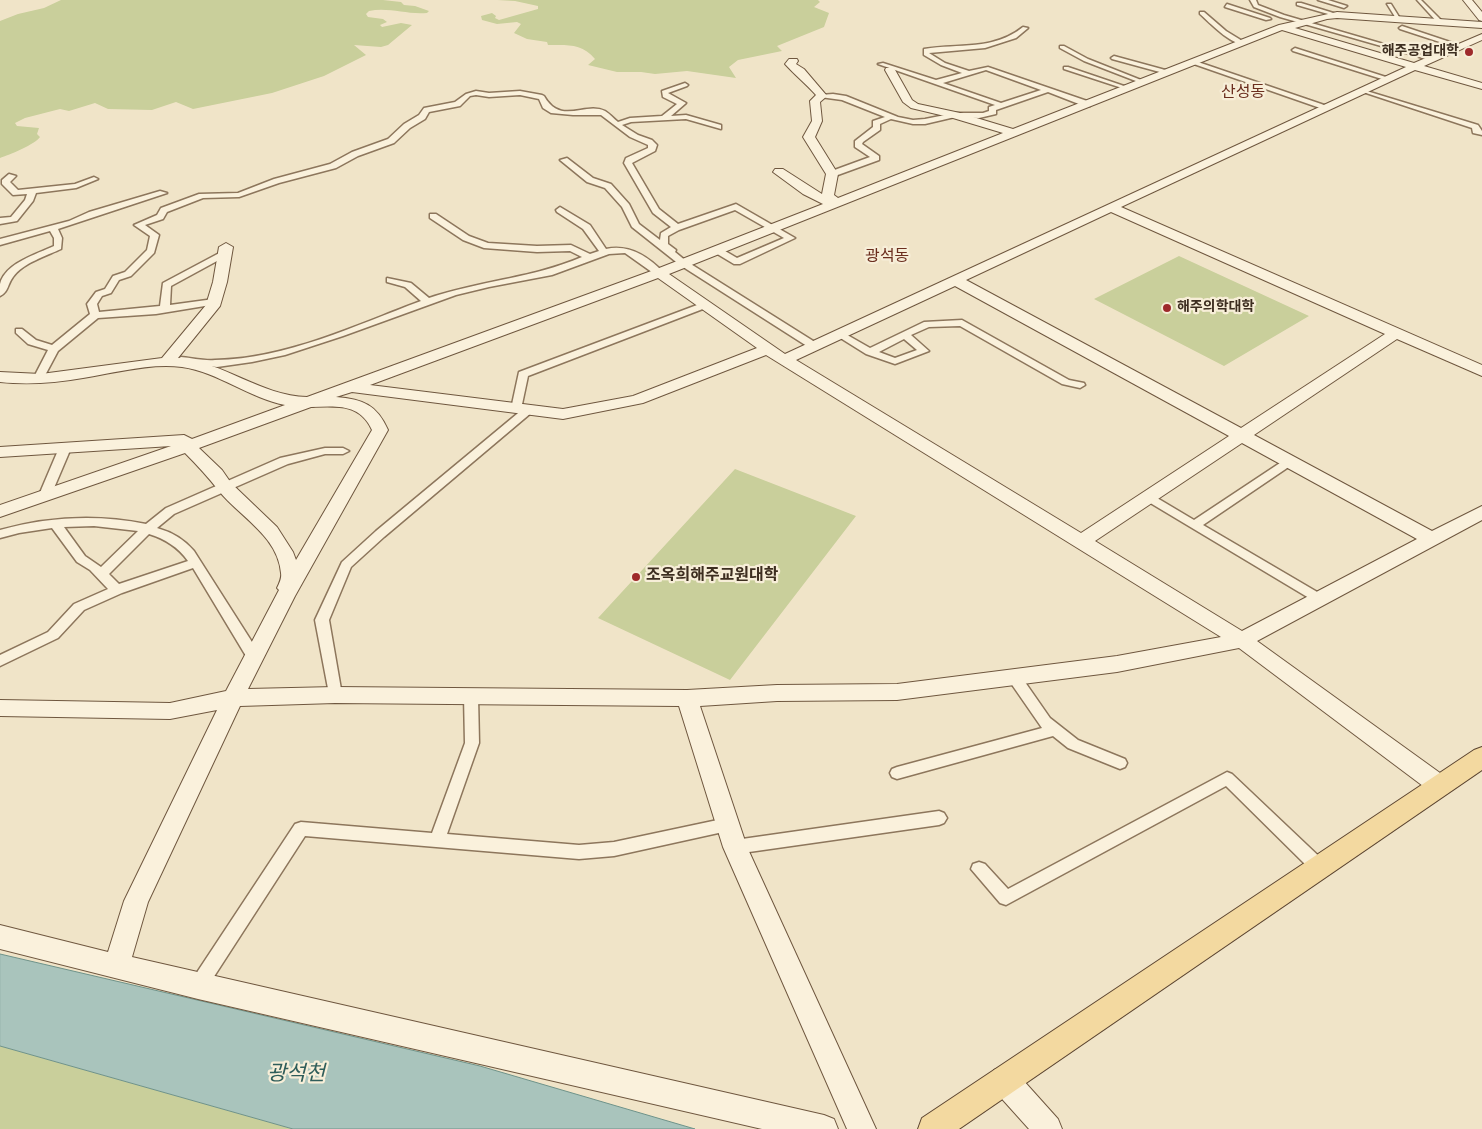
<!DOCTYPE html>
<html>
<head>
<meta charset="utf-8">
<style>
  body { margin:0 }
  canvas { display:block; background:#f0e4c8 }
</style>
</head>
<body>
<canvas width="1482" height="1129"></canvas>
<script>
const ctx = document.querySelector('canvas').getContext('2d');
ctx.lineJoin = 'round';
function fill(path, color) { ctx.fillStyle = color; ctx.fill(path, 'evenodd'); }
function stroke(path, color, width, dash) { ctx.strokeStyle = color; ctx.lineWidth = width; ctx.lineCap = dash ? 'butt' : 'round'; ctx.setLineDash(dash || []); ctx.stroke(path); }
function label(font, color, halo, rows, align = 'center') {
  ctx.font = font + ' Spectral,"Noto Sans KR",serif'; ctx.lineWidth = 4.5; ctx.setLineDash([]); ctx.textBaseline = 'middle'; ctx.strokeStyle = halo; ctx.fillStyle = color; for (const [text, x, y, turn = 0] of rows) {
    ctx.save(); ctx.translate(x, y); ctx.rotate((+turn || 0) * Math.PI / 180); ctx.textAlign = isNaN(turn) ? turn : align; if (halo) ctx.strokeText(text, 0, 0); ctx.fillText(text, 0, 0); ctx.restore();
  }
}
const green = new Path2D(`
  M61 0H383L401 2 404 5 415 6 429 11 427 13C407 15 389 7 369 11L366 14 368 17 383 19 387 22 380 25 382 27 401 23 412 25 388 45 381 47 354 45 366 55 324 76 272 93 193 109 176 102 152 110 108 109 95 103 69 111 60 109 25 118 15 123 17 126 39 128 37 134 40 137C36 144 9 155 0 158V21L18 14 44 8Z
  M497 0H818L820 2 814 7 829 13 824 27 777 46 782 51 738 60 729 67 736 78 687 71 655 74 641 72H617L588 65 595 59C582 43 567 45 548 45L547 42 527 39 514 33 521 24 517 22 497 24 482 20 481 16 492 13 496 16 495 18 499 20 538 9V6L515 1Z
  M1179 256 1309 316 1224 366 1094 299Z
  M735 469 856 516 730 680 598 618Z
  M0 1046 293 1129H0Z`);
const water = new Path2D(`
  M0 954 480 1066 695 1129H293L0 1046Z`);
const street = new Path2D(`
  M1250 0H1256L1258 5 1284 15 1435 59 1430 60 1280 17 1254 7Z
  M1318 0H1328L1347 6 1344 8Z
  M1417 0H1421L1442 21V23H1438Z
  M1297 3H1301L1340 15 1335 16 1297 5Z
  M1227 4 1270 18 1271 19 1266 20 1225 7Z
  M1387 4H1391L1401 20H1397Z
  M1200 12H1204L1226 31 1244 42V44C1231 45 1210 23 1200 14Z
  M1402 26 1462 46 1463 47 1458 48 1400 29 1399 28Z
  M1023 27 1028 28 1016 38 985 48 929 53 945 63 969 71 988 67 1090 102V106H1084L1048 92 996 110V114L979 118 955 117 925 124H913L891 119 880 124V130L863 142 862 144 879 156V160L835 176H829V172L870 157 855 147V141L873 127V121L885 117 842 100 820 97V95L833 94 846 96 898 117 913 120 925 119 955 113H983L989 111V107L995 105 878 64 883 63 936 80 962 73 941 65 924 55V49C959 43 993 51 1023 27ZM986 70 1041 90 1001 103 943 83Z
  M1060 46H1064L1088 59 1146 82 1141 83 1084 61 1060 48Z
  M1295 48 1389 78 1390 79 1385 80 1293 51 1292 50Z
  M1114 56 1169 71 1170 72 1167 74 1112 59 1111 58Z
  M1191 61H1195L1330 107 1323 109 1191 63Z
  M1064 67H1068L1130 88 1125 89 1064 69Z
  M685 83 688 85 687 86 668 93 686 103 671 116 686 115 721 125V129L686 119 631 122 622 125 638 135 652 140 657 145 655 151 632 163 659 209 678 224 736 204 795 238 740 264H734L714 252V248H720L737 258 784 238 735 210 679 230 668 236V244L676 250 675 252 686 261 818 344V348H810L680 265 632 227 622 207 605 188 587 182 560 160 567 158 593 178 611 184 629 204 639 224 660 240 661 233 671 227 653 213 624 163 626 158 648 148V145L630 137 601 115H573L551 113 543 108 539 99 520 95 489 97 476 95 470 96 460 106 429 112 425 119 410 128 394 143 358 156 336 168 279 183 239 197 203 198 167 212 163 219 145 225 159 235 154 253 131 276 119 280 111 293 102 296 97 304 99 312 160 306 163 283 225 250 228 251V255L171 286 170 305 214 299 219 302 217 304 156 314 98 318 58 351 42 381 38 382 33 379 48 350 28 344 16 333V329H22L36 340 52 345 90 314 87 304 96 292 105 289 113 276 125 272 147 250 150 236 134 225 157 215 161 208 199 194 238 193 274 179 330 164 352 152 388 139 404 124 419 115 424 108 455 102 466 94 476 91 489 93 520 91 542 95 544 96C561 126 585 101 605 111 610 114 614 119 618 122L630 118 662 116 677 104 663 97 662 91Z
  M1360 89 1478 125 1482 131V135L1473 133 1472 128 1360 91Z
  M9 174 16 176 10 182 18 190 75 184 94 177 98 179 76 188 36 193 33 201 17 221 0 224V218L11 217 25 200 27 194 13 195 2 184V180Z
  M160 191 167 193 58 229 62 238 61 249C46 256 23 263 13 277 8 283 8 293 0 296 0 292 0 287 0 284 5 263 37 254 54 246V238L50 231 0 245V239L69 221 89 212Z
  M560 207 590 225 606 249C629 244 648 256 664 273L659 276 656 275 625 253 609 254 552 275 489 287 456 295 343 336 285 355 252 362 217 367 181 363 176 360 181 357C192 358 204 361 215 360 286 359 356 325 421 301L405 287 387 282V278L411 283 429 298C479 281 533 278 582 257L570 251 537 252 484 248 463 240 430 218V214H436L469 236 488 243 537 246 571 245 590 254 599 251 583 229 557 212 556 210Z
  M705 302 710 305 708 307 528 376 521 409 516 412 511 409 519 372Z
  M962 320 1069 380 1084 383 1085 385 1080 388 1062 384 960 326 929 327 911 335 929 351 895 364 866 354 834 334 839 331 842 332 870 348 924 322ZM904 339 917 350 895 358 879 352Z
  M527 408 532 411 531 413 384 537 351 567 329 620 342 695 340 699 335 700 330 699 315 620 342 562 376 531 523 409Z
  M65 445 71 448 51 495 45 499 41 498 39 495 59 448Z
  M325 448H343L349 451 343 454H325L288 464 174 514 157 528C171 532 184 539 194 551L259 653 261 657 259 661 254 662 249 661 193 568 122 593 84 610 58 638 0 666V655L48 632 74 604 108 589 90 570 77 562 52 528 19 533 0 538V530C47 517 97 514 146 524L166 508 280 458ZM94 526 138 531 101 567 85 556 64 527ZM149 534C165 539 178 547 188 561L119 584 109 574Z
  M1289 457 1295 461 1293 464 1203 525 1324 596 1325 599 1324 602 1319 604 1142 498 1144 495H1152L1194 520Z
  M1013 671 1018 672 1050 718 1078 740 1125 759 1127 763 1125 767 1120 769 1068 748 1053 736 897 779 892 777 890 773 892 769 897 767 1042 728 1006 676 1008 672Z
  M471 691 476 692 478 696 479 743 447 834 579 845 614 842 727 818 732 820 735 825 732 830 614 856 579 859 305 836 204 992 198 994 192 992 189 986 192 980 295 824 301 822 432 833 465 743 464 696 466 692Z
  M1227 772 1232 774 1326 863 1328 868 1326 873 1320 875 1314 873 1226 786 1006 905 1000 903 971 869 973 864 979 862 985 864 1008 889Z
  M939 811 944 813 947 818 944 823 939 825 735 854 729 852 727 847 729 842 735 840Z`);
const secondary = new Path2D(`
  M1463 0H1472L1482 12V21L1479 20Z
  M1337 12 1482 22V28L1337 18 1327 19 1295 28 1414 63 1482 34V40L1424 66 1482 83V89L1415 70 1121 207 1482 365V376L1397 339 1254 435 1432 531 1482 506V520L1257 641 1447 778 1450 785 1447 792 1439 794 1431 792 1239 648 1117 672 897 700 777 701 700 706 747 847 876 1129H847L723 847 679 706 335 703 240 706 148 902 132 957 824 1115 834 1119 838 1129H762L198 999 0 949V925L108 952 124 901 217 710 170 719 0 716V700L170 703 226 691 279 590 277 588C279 584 282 578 281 573 278 536 240 517 219 491 208 477 197 465 185 453L0 517V505L171 446 0 457V447L184 435 192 439 285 405C249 398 218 372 182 367 149 363 115 373 83 378 55 383 28 385 0 382V372L41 374 162 358 206 305 213 282 219 247 226 243 233 247 227 282 220 306 178 358C224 362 261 396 307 397L654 270 823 204 803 194 773 172 775 169H783L822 194 826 174 803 137 812 121 810 101 816 95C806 84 795 75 785 64L789 59H797L798 61 796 64 804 69 827 96 820 102 822 121 815 137 838 174 834 195 838 198 1003 133 953 118 911 108 903 102 885 70 886 68H894L912 100 918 104 960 113 1013 129 1279 25ZM1282 30 1406 67 785 354 669 274ZM1111 212 1385 334 1241 428 966 280ZM658 278 757 348 633 396 563 409 370 385ZM955 286 1229 436 1081 533 796 360ZM766 355 1221 637 1117 656 897 684 777 685 687 690 335 687 248 689 295 596 388 430C377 405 363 399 336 397L352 392 563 419 643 403ZM311 407C336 406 360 403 372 430L296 560 293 552 277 527 231 483 222 470 199 448ZM1242 443 1417 539 1242 631 1095 541Z
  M1004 1066 1014 1070 1058 1119 1062 1129H1029L994 1090 990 1080 994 1070Z`);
const primary = new Path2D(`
  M1482 747V770L959 1129H918L922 1118 1474 750Z`);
const markers = [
  [1469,52,5,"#9e2a2b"],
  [1167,308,5,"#9e2a2b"],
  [636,577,5,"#9e2a2b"]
];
const farPoinames = [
  ["해주공업대학",1459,52],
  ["해주의학대학",1177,308,"left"]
];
const farQuarternames = [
  ["산성동",1243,94],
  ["광석동",887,258]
];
const poiNames = [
  ["조옥희해주교원대학",646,577]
];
const nearWaternames = [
  ["광석천",296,1076]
];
fill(green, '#c9cf9b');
fill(water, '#a9c4bc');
stroke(water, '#6f938a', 1);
stroke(street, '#8d765c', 3);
stroke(secondary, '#6f573f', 2);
stroke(primary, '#5b4430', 2);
fill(street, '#faf1dc');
fill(secondary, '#faf1dc');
fill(primary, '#f3d9a0');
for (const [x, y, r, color] of markers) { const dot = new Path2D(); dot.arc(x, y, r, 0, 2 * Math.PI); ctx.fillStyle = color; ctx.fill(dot); stroke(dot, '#f7eed8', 2); }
label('bold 14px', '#3d2e20', '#f7eed8', farPoinames, 'right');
label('16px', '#6b2e1e', '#f7eed8', farQuarternames);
label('bold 16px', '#3d2e20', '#f7eed8', poiNames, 'left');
label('italic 21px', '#2f5d5a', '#f7eed8', nearWaternames);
</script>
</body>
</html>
